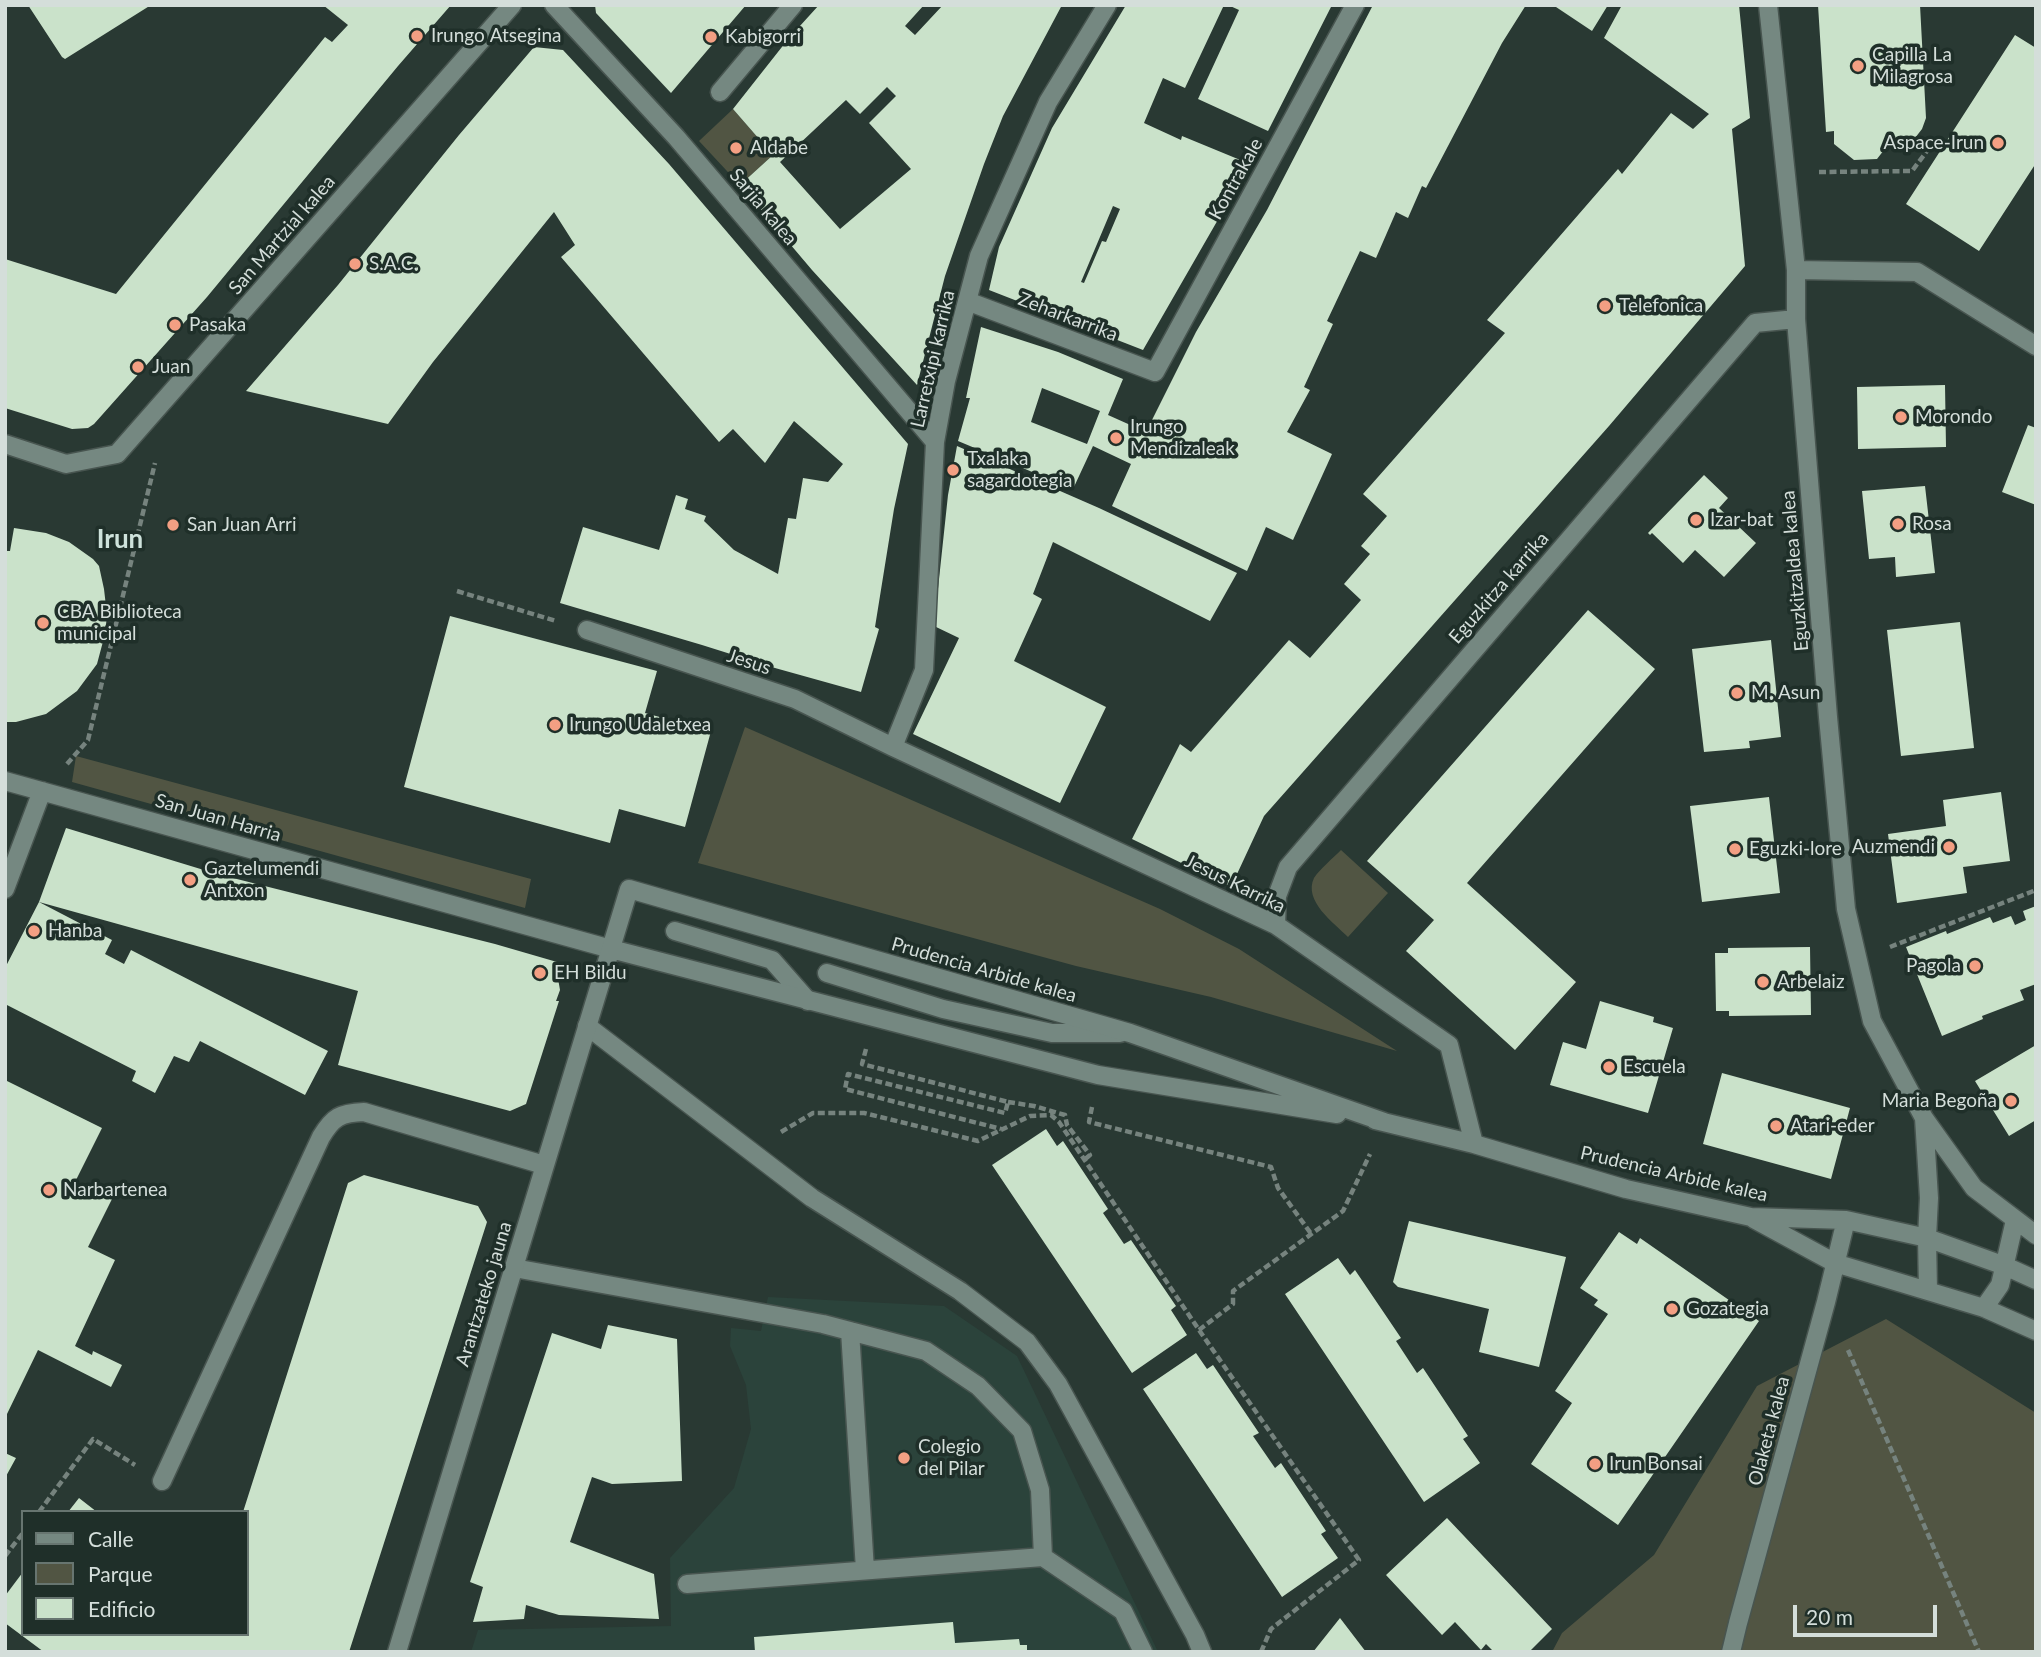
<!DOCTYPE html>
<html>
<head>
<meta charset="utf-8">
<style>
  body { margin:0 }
  #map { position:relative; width:2041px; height:1657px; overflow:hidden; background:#293933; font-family:Lato,sans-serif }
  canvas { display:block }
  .frame { position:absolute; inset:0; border:7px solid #d4deda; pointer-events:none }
  .legend { position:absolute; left:21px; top:1510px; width:228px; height:126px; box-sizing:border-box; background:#1f2f29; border:2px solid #677570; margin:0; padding:9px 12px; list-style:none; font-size:21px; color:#d4deda }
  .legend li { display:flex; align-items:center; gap:14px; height:35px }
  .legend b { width:35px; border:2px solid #677570 }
  .scale { position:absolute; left:1793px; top:1605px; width:144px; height:32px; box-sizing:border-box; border:4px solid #d4deda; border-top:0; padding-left:9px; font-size:21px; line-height:24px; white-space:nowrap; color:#d4deda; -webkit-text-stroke:5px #1f2f29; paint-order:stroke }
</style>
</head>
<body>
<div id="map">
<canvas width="2041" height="1657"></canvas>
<div class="frame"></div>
<ul class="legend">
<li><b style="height:9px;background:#758881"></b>Calle</li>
<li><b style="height:19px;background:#515543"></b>Parque</li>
<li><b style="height:19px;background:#cae2ca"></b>Edificio</li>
</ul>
<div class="scale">20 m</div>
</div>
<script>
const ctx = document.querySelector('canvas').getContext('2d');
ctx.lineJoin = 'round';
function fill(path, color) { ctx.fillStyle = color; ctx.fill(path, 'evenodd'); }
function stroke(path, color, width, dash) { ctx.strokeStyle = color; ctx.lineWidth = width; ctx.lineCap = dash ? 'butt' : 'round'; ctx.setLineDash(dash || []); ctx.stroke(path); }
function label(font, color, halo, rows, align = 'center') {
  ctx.font = font + ' Lato,sans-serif'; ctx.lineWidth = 7; ctx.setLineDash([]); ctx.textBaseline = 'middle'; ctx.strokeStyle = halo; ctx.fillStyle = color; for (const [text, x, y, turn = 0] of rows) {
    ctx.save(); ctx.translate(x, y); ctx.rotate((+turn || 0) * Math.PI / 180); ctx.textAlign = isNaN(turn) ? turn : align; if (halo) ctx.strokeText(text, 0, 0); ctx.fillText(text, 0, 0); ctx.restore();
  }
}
const built = new Path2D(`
  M768 1297 944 1306 1017 1356 1158 1652H471L478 1630 671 1626 670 1558 734 1488 751 1429 746 1385 730 1346 731 1328 761 1331Z`);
const green = new Path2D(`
  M733 109 773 155 740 185 699 141Z
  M745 727 1160 909 1239 949 1397 1051 1211 997 1076 966 698 863Z
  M76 756 531 879 525 908 72 782Z
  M1341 850 1388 893 1348 937C1334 923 1303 901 1314 878 1319 870 1334 857 1341 850Z
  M1886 1319 2036 1413V1652H1552L1562 1633 1654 1555 1757 1386Z`);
const building = new Path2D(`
  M28 5H151L65 59 62 57Z
  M323 5H451L398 66 207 297 94 424 88 428 72 429 5 408V259L116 294 325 37 332 42 348 25Z
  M595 5H746L671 93 596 13Z
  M819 5H924L905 26 915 35 943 5H1062L1003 116 984 164 945 276 917 385 812 270 740 185 773 155 733 109 789 38ZM887 87 896 96 869 123 911 169 840 229 780 162 846 100 860 114Z
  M1126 5H1224L1185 88 1163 78 1144 123 1181 140 1182 136 1250 164 1143 350 989 290 999 247 1052 128ZM1113 206 1120 209 1106 242 1102 241 1084 283 1081 282Z
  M1228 5H1332L1268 131 1198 99 1239 10Z
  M1373 5H1526L1502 43 1426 188 1422 186 1408 218 1396 212 1376 258 1360 251 1327 321 1333 324 1304 387 1310 390 1287 432 1332 454 1293 540 1266 527 1247 571 1112 506 1131 464 1093 446 1073 489 958 441 970 398H966L981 327 1058 352 1123 379 1108 415 1146 432 1196 332 1267 210ZM1042 388 1100 411 1087 444 1031 422Z
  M1553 5H1608L1592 31Z
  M1622 5H1739L1750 118 1732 129 1745 266 1609 426 1264 816 1231 887 1132 839 1180 744 1191 752 1289 640 1310 658 1361 600 1344 584 1370 554 1361 546 1387 516 1363 494 1505 333 1487 320 1618 169 1622 174 1671 113 1693 129 1709 114 1604 38Z
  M1818 5H1920L1926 118 1922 129 1915 138 1891 141 1877 159 1854 160 1834 144V131L1826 132Z
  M2015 35 2036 48V163L1979 251 1906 204Z
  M534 47 563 50 669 164 908 444 894 509 875 627 879 629 861 692 775 668 702 645 560 603 583 527 659 550 676 495 688 499 685 509 706 516 704 521 734 550 778 574 788 518 796 519 803 478 828 482 843 464 794 421 765 463 733 429 719 442 561 257 575 245 554 212 433 362 388 424 246 391 338 285 459 135Z
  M1945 385 1946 447 1858 449 1857 387Z
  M2028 425 2036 428V505L2002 492Z
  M957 446 1099 508 1237 573 1210 621 1053 542 1033 594 1042 599 1014 661 1106 707 1060 803 913 734 959 638 934 626 948 495Z
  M1704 475 1728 498 1719 508 1756 543 1724 577 1695 550 1683 563 1652 533 1650 535 1648 533Z
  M1925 486 1935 573 1896 577 1895 557 1869 559 1862 491Z
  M14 528 46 533 69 542 93 559 99 566 104 589 107 615 105 634 97 664 77 691 46 714 16 722H5V551H10Z
  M1588 610 1655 669 1467 883 1576 982 1515 1050 1406 951 1434 920 1367 861Z
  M450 616 657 671 645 713 711 731 685 827 619 809 610 843 404 787Z
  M1960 622 1974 748 1901 756 1887 630Z
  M1771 640 1781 737 1749 741 1750 748 1704 752 1692 649Z
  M2001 792 2010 861 1963 867 1967 893 1897 903 1888 834 1946 826 1943 800Z
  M1769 797 1780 893 1702 902 1690 806Z
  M66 828 217 874 495 944 557 962 556 967 560 990 556 1001H559L526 1104 510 1111 338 1065 358 991 39 902Z
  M39 902 112 940 105 954 124 964 131 950 328 1051 305 1095 200 1041 189 1062 174 1056 155 1093 132 1081 136 1071 5 1004V968Z
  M2036 906V984L2020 990 2024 1000 1982 1016 1983 1019 1942 1036 1906 947 1946 931 1947 934 1990 917 1993 923 2011 916 2015 925 2026 920 2023 911Z
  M1810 947 1811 1015 1729 1016V1011H1716L1715 953H1728V948Z
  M1600 1001 1654 1017 1653 1022 1673 1028 1648 1113 1550 1085 1563 1042 1586 1049Z
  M2036 1045V1120L2009 1136 1975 1081Z
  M1722 1073 1850 1108 1831 1179 1703 1144Z
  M5 1080 102 1128 75 1182 112 1199 88 1247 115 1260 75 1346 92 1355 93 1351 122 1365 111 1387 38 1350 7 1414 5 1413Z
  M1046 1129 1057 1146 1063 1141 1108 1209 1103 1213 1124 1244 1131 1240 1176 1306 1171 1310 1187 1335 1132 1373 992 1165Z
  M364 1175 478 1206 487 1222 349 1652H44L5 1623V1596L23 1572V1634H247V1512H243L348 1183Z
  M1409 1221 1566 1257 1539 1367 1479 1352 1489 1309 1398 1287 1393 1282Z
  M1619 1232 1637 1244 1640 1238 1759 1321 1618 1525 1531 1464 1572 1403 1555 1391 1608 1314 1594 1305 1598 1300 1580 1288Z
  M1338 1258 1350 1275 1355 1270 1401 1338 1396 1341 1417 1373 1423 1368 1468 1436 1463 1439 1480 1463 1424 1502 1285 1294Z
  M608 1325 677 1339 682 1481 612 1484 592 1477 570 1542 654 1574 659 1619 559 1615 526 1605 524 1619 473 1622 483 1587 470 1582 552 1333 601 1349Z
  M1196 1353 1207 1369 1213 1365 1259 1433 1253 1436 1275 1468 1281 1463 1326 1531 1321 1534 1338 1558 1282 1597 1143 1389Z
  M5 1453 16 1458 5 1478Z
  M79 1498 97 1512H68Z
  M1447 1518 1552 1629 1529 1652H1494L1486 1644 1481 1650 1455 1622 1442 1635 1386 1575Z
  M1340 1618 1366 1652H1313Z
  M953 1622 955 1643 1019 1639 1020 1645H1027V1652H755L754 1637Z`);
const path = new Path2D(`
  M1819 172 1912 171 1936 139
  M457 591 556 621
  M67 764 88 740 155 463
  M1890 947 2036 890
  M866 1049 862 1064 1008 1102 1005 1113 848 1074 845 1089 1001 1129
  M1008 1102 1034 1106 1065 1115 1067 1125 1090 1155 1084 1160
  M1092 1107 1089 1122 1271 1167 1278 1188 1312 1235
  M781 1132 813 1113H864L978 1141 1030 1116 1051 1115 1059 1122 1199 1330 1359 1560 1271 1629 1261 1652
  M1199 1330 1233 1304V1291L1343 1211 1370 1154
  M1848 1350 1979 1652
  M39 1512 93 1439 135 1465
  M5 1556 23 1533`);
const service = new Path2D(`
  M675 931 772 960 808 1001
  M827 973 943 1009 1052 1033H1120
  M514 1268 823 1324 926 1351 978 1386 1022 1431 1040 1490 1043 1557
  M850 1331 865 1570
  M687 1584 1043 1557 1123 1611 1143 1652`);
const pedestrian = new Path2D(`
  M5 781 611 949
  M5 889 42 791
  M587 1026 812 1198 960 1291 1027 1342 1058 1384 1195 1635 1202 1652`);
const minor = new Path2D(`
  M554 5 676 137 935 442
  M1768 5 1796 270V319L1828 717 1846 909 1872 1021 1924 1118 1974 1188 2036 1235
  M720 92 793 5
  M1796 270 1917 272 2036 346
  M967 301 1155 372 1355 5
  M5 444 66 464 117 454 512 5
  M587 630 795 699 893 747 1276 925 1449 1045 1474 1144
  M893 747 924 670 935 442 946 381 979 256 1048 102 1107 5
  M1276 925 1277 896 1288 867 1755 323 1796 319
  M611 949 1098 1075 1337 1114
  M1924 1118 1929 1198 1927 1238 1928 1290
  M1375 1120 1474 1144 1626 1189 1751 1217 1846 1220 1927 1238 2005 1266 2036 1280
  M1754 1219 1835 1263 1984 1308 2036 1331
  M1984 1308 2000 1285 2015 1220
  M162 1481 321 1137C333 1117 340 1113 364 1112L544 1165
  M397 1652 629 889 1130 1033 1384 1122
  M1731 1652 1738 1623 1826 1302 1846 1220`);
const markers = [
  [417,36,7,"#f39f83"],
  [711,37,7,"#f39f83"],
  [1858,66,7,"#f39f83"],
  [1998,143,7,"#f39f83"],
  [736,148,7,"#f39f83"],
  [355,264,7,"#f39f83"],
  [1605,306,7,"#f39f83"],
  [175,325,7,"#f39f83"],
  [138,367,7,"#f39f83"],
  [1901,417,7,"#f39f83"],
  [1116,438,7,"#f39f83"],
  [953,470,7,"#f39f83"],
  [1696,520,7,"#f39f83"],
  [1898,524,7,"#f39f83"],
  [173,525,7,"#f39f83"],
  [43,623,7,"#f39f83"],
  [1737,693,7,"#f39f83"],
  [555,725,7,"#f39f83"],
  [1949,847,7,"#f39f83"],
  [1735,849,7,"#f39f83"],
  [190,880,7,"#f39f83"],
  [34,931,7,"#f39f83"],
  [1975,966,7,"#f39f83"],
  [540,973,7,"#f39f83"],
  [1763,982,7,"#f39f83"],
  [1609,1067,7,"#f39f83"],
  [2011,1101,7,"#f39f83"],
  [1776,1126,7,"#f39f83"],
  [49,1190,7,"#f39f83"],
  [1672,1309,7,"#f39f83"],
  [904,1458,7,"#f39f83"],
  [1595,1464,7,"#f39f83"]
];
const poiNames = [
  ["Irungo Atsegina",431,36],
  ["Kabigorri",725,37],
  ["Capilla La",1872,55],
  ["Milagrosa",1872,77],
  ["Aspace-Irun",1984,143,"right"],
  ["Aldabe",750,148],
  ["S.A.C.",369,264],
  ["Telefonica",1619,306],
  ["Pasaka",189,325],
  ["Juan",152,367],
  ["Morondo",1915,417],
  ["Irungo",1130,427],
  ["Mendizaleak",1130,449],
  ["Txalaka",967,459],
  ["sagardotegia",967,481],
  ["Izar-bat",1710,520],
  ["Rosa",1912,524],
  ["San Juan Arri",187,525],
  ["CBA Biblioteca",57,612],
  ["municipal",57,634],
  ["M. Asun",1751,693],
  ["Irungo Udaletxea",569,725],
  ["Auzmendi",1935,847,"right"],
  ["Eguzki-lore",1749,849],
  ["Gaztelumendi",204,869],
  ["Antxon",204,891],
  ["Hanba",48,931],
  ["Pagola",1961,966,"right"],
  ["EH Bildu",554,973],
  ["Arbelaiz",1777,982],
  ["Escuela",1623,1067],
  ["Maria Begoña",1997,1101,"right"],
  ["Atari-eder",1790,1126],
  ["Narbartenea",63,1190],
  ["Gozategia",1686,1309],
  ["Colegio",918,1447],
  ["del Pilar",918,1469],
  ["Irun Bonsai",1609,1464]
];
const streetNames = [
  ["Kontrakale",1236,179,-61],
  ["Sarjia kalea",763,207,50],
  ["San Martzial kalea",282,235,-49],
  ["Zeharkarrika",1068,317,21],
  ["Larretxipi karrika",933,359,-77],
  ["Eguzkitzaldea kalea",1795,571,-95],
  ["Eguzkitza karrika",1499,588,-49],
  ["Jesus",749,662,18],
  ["San Juan Harria",218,818,16],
  ["Jesus Karrika",1235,884,26],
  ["Prudencia Arbide kalea",984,970,16],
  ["Prudencia Arbide kalea",1674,1174,13],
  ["Arantzateko jauna",484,1294,-73],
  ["Olaketa kalea",1769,1431,-75]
];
const districtNames = [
  ["Irun",120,540]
];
fill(built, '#2b433b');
fill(green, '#515543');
fill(building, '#cae2ca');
stroke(service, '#485550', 21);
stroke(pedestrian, '#485550', 21);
stroke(minor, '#485550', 21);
stroke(path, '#76837e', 4.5, [7, 3.5]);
stroke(service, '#758881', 18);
stroke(pedestrian, '#758881', 18);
stroke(minor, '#758881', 18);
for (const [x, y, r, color] of markers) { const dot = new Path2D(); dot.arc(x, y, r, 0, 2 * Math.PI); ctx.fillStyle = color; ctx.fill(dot); stroke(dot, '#1f2f29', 2.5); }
label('19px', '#d4deda', '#1f2f29', poiNames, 'left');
label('19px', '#d4deda', '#1f2f29', streetNames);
label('bold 26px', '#cee2db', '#1f2f29', districtNames);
</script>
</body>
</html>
